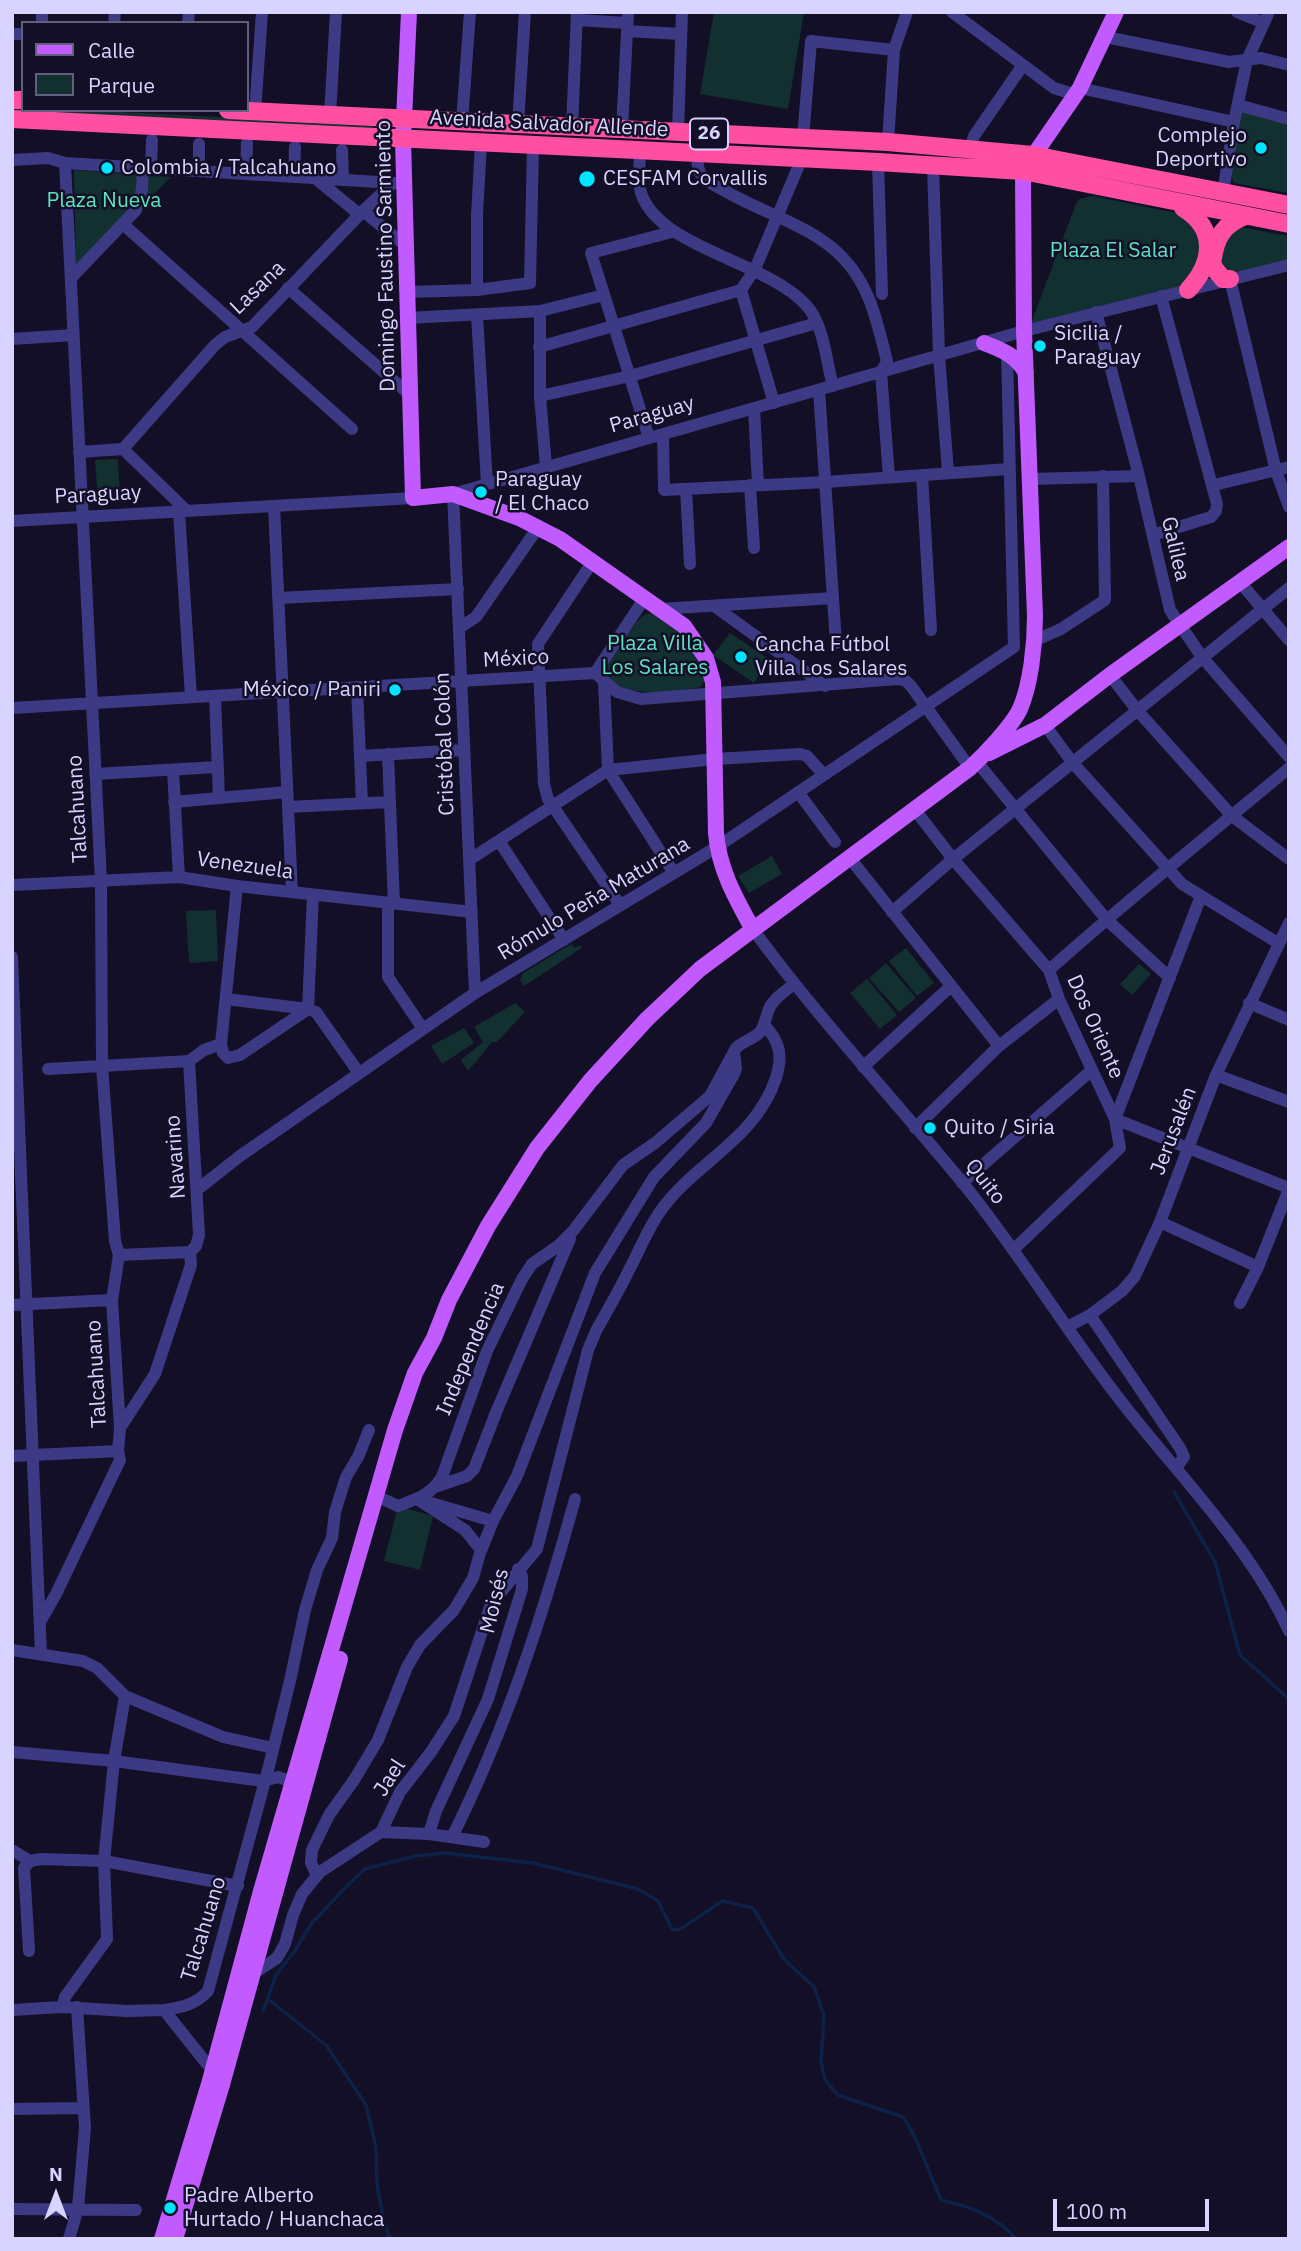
<!DOCTYPE html>
<html>
<head>
<meta charset="utf-8">
<style>
  body { margin:0 }
  #map { position:relative; width:1301px; height:2251px; overflow:hidden; background:#130f26; font-family:"IBM Plex Sans",sans-serif }
  canvas { display:block }
  .frame { position:absolute; inset:0; border:14px solid #d9d4ff; pointer-events:none }
  .legend { position:absolute; left:21px; top:21px; width:228px; height:91px; box-sizing:border-box; background:#130f26; border:2px solid #625e7d; margin:0; padding:9px 12px; list-style:none; font-size:21px; color:#d9d4ff }
  .legend li { display:flex; align-items:center; gap:14px; height:35px }
  .legend b { width:35px; border:2px solid #625e7d }
  .north { position:absolute; left:21px; top:2160px; width:70px; height:70px; -webkit-text-stroke:5px #130f26; paint-order:stroke; rotate:0deg; font-size:19px; font-weight:700; line-height:28px; text-align:center; color:#d9d4ff }
  .north::after { content:''; display:block; margin:auto; width:24px; height:32px; background:#d9d4ff; clip-path:polygon(50% 0,100% 100%,50% 72%,0 100%) }
  .scale { position:absolute; left:1053px; top:2199px; width:156px; height:32px; box-sizing:border-box; border:4px solid #d9d4ff; border-top:0; padding-left:9px; font-size:21px; line-height:24px; white-space:nowrap; color:#d9d4ff; -webkit-text-stroke:5px #130f26; paint-order:stroke }
</style>
</head>
<body>
<div id="map">
<canvas width="1301" height="2251"></canvas>
<div class="frame"></div>
<ul class="legend">
<li><b style="height:9px;background:#c25bff"></b>Calle</li>
<li><b style="height:19px;background:#12302f"></b>Parque</li>
</ul>
<div class="north">N</div>
<div class="scale">100 m</div>
</div>
<script>
const ctx = document.querySelector('canvas').getContext('2d');
ctx.lineJoin = 'round';
function fill(path, color) { ctx.fillStyle = color; ctx.fill(path, 'evenodd'); }
function stroke(path, color, width, dash) { ctx.strokeStyle = color; ctx.lineWidth = width; ctx.lineCap = dash ? 'butt' : 'round'; ctx.setLineDash(dash || []); ctx.stroke(path); }
function label(font, color, halo, rows, align = 'center') {
  ctx.font = font + ' "IBM Plex Sans",sans-serif'; ctx.lineWidth = 5; ctx.setLineDash([]); ctx.textBaseline = 'middle'; ctx.strokeStyle = halo; ctx.fillStyle = color; for (const [text, x, y, turn = 0] of rows) {
    ctx.save(); ctx.translate(x, y); ctx.rotate((+turn || 0) * Math.PI / 180); ctx.textAlign = isNaN(turn) ? turn : align; if (halo) ctx.strokeText(text, 0, 0); ctx.fillText(text, 0, 0); ctx.restore();
  }
}
const green = new Path2D(`
  M714 12H804L788 109 700 94Z
  M12 107H23V110H83L373 125V131L12 112Z
  M1240 110 1289 123V193L1234 183 1230 172Z
  M74 170 171 177 76 269Z
  M1093 196 1176 213C1208 227 1207 269 1179 287L1031 323 1076 204 1079 199Z
  M1240 227 1289 236V261L1233 275 1222 271 1218 255 1222 239Z
  M118 459 120 499H98L95 460Z
  M651 613C679 622 697 654 705 680L700 687C682 692 609 700 607 671 606 659 622 644 628 634 635 625 639 615 651 613Z
  M730 633 769 659 754 683 713 655Z
  M772 856 782 874 749 893 738 876Z
  M216 910 218 961 189 963 186 911Z
  M571 944 575 948 580 945 582 948 524 986 520 980 523 973Z
  M906 948 934 983 917 996 889 961Z
  M886 963 916 998 899 1012 869 978Z
  M1139 964 1151 974 1132 995 1120 984Z
  M867 979 897 1015 880 1029 850 993Z
  M515 1003 525 1012 497 1042H492L468 1071 461 1060 483 1042 474 1027Z
  M464 1028 474 1043 442 1064 431 1046Z
  M398 1506 433 1516 420 1570 384 1561Z`);
const stream = new Path2D(`
  M1174 1492 1215 1562 1240 1655 1289 1699
  M268 1999 326 2045 366 2105 376 2147 377 2184 384 2222 390 2239
  M263 2011 276 1975 294 1952 312 1923 344 1889 365 1869 415 1856 445 1853 533 1863 638 1889 658 1901 672 1929 679 1930 722 1901 753 1908 784 1959 814 1987 824 2015 821 2062 825 2080 838 2095 903 2117 915 2137 941 2200C969 2206 997 2216 1016 2239`);
const minor = new Path2D(`
  M952 12 1054 88 1076 95
  M1237 12 1264 23
  M577 20 627 23
  M42 23V12
  M114 23 115 12
  M188 23 189 12
  M627 31 681 34
  M12 34H23
  M1106 37 1229 62 1261 58 1289 65
  M1080 88 1234 122
  M1238 105 1289 119
  M255 112 262 12
  M330 115 336 12
  M462 122 470 12
  M518 124 525 12
  M572 127 577 12
  M622 129 628 12
  M678 132 682 12
  M803 138 811 41 894 50
  M888 142 894 50 907 12
  M970 149 974 136 1023 65
  M342 150 343 180
  M640 151C640 164 637 181 641 193 660 249 765 260 806 305 824 324 826 361 833 386
  M698 154C697 162 697 172 704 178 710 184 720 188 727 192 765 214 813 226 843 258 871 287 877 323 887 361L881 372 889 477
  M12 160 48 158 65 163 395 183
  M878 162 882 294
  M933 165 939 355 948 472
  M151 168 152 140
  M199 171V144
  M246 174 247 143
  M294 177 295 147
  M315 178 359 214
  M1223 193 1234 122 1247 60 1269 12
  M363 211 406 246
  M124 225 352 429
  M71 278 136 210 142 190 143 168
  M1230 279 1276 471 1289 507
  M288 288 410 395
  M477 290V215L481 143
  M407 292 477 290 530 283 533 146
  M540 311V396L546 467
  M1096 312 1139 476 1170 610 1202 657 1289 757
  M477 315 487 484
  M408 318 540 311 604 295
  M12 339 73 335
  M539 347 741 290
  M819 390 836 643
  M540 396 630 376 817 323
  M774 403 741 290 755 269 802 158
  M754 408 758 485
  M663 434 664 490 826 482 1009 469
  M649 438 591 253 672 232
  M123 449 187 511
  M79 452 123 449 215 345 225 337 252 327 363 211 393 183
  M922 475 931 630
  M1030 479 1139 476
  M750 485 754 548
  M1214 485 1289 467
  M686 489 690 564
  M274 506 292 892
  M179 512 191 697
  M12 521 413 498
  M1153 535 1211 517 1216 511 1217 504 1161 296
  M593 561 538 644 544 784 548 799 620 905
  M1239 581 1289 640
  M279 598 458 589
  M714 606 825 686
  M660 609 833 598
  M459 628 476 617 539 526
  M1034 641 1061 629 1105 600 1103 476
  M595 673 644 599
  M1110 675 1137 710 1232 816 1289 859
  M604 682 608 770 674 873
  M357 687 362 803
  M215 696 219 798
  M12 708 595 673 617 692 641 699 898 679 906 681 911 686 970 768
  M1045 725 1072 762 1182 884 1278 943
  M388 754 394 903
  M360 756 464 750
  M977 762 1106 919 1170 978
  M173 770 179 877
  M95 774 217 767
  M798 792 835 842
  M174 802 287 792
  M288 807 390 802
  M915 810 953 859 1049 970 1059 999 1115 1119 1289 1188
  M499 841 564 940
  M849 857 999 1046
  M469 860 608 770 715 759 800 754 807 756 824 775
  M12 885 179 877 237 886 472 912
  M237 886 221 1044 223 1053 228 1058 240 1055 308 1009
  M313 895 308 1009 316 1012 359 1073
  M388 903V977L423 1029
  M892 912 953 859 1289 588
  M752 928C817 1017 892 1097 962 1182 1020 1253 1067 1333 1124 1405 1181 1478 1250 1546 1289 1631
  M12 957 41 1654
  M1049 970C1127 900 1209 835 1289 768
  M475 993 453 494 1024 331 1289 265
  M226 999 308 1009
  M1249 1003 1289 1020
  M189 1061 204 1050 221 1044
  M863 1067 951 986
  M48 1069 189 1061
  M1216 1075 1289 1102
  M915 1128 999 1046 1059 999
  M962 1183 1092 1070
  M198 1189 240 1156 475 993 717 847 1014 647 1007 352
  M1160 1222 1258 1267
  M1013 1250 1120 1148 1115 1119 1201 896
  M119 1255 190 1252
  M1240 1303 1258 1267 1289 1189
  M12 1305 112 1300
  M1090 1315 1180 1448 1184 1457 1176 1468
  M1067 1327 1090 1315 1122 1291 1135 1276 1160 1222 1216 1075 1289 923
  M120 1428 155 1374 191 1265 190 1252 196 1246 199 1235 189 1061
  M12 1456 118 1451
  M435 1487 467 1476 474 1469 497 1410 570 1239
  M417 1499 465 1530 481 1550 480 1553
  M385 1500 398 1506C417 1499 431 1495 442 1477L487 1351 522 1279 532 1264 558 1246 573 1231 623 1165 655 1143 710 1096 736 1048C743 1041 754 1039 760 1032 766 1024 766 1013 771 1005 777 996 785 991 793 985
  M431 1503 493 1521
  M40 1622 56 1594 120 1460 118 1451 120 1428 112 1300 119 1255 115 1241 102 1066 101 882 65 163
  M12 1650 83 1661 97 1668 125 1696 223 1737 273 1748
  M12 1752 114 1761 263 1781 278 1777 299 1784
  M381 1832 429 1834 484 1842
  M429 1834 436 1811 488 1699 522 1589V1576L518 1569
  M452 1837C506 1729 543 1615 575 1499
  M12 1850 30 1861
  M317 1875 311 1863 312 1850 329 1815 354 1780 378 1740 407 1667 420 1645 454 1610 473 1578 480 1553 493 1521 517 1476 595 1273 654 1177 706 1123 734 1074 736 1068 734 1053
  M29 1951 24 1868 30 1861 41 1859 104 1861 238 1886
  M253 1974 277 1958 285 1944 293 1915 302 1894 320 1872 381 1832 400 1792 431 1752 454 1716 491 1604 537 1549 588 1350 596 1331C607 1311 619 1291 629 1270 639 1251 647 1231 659 1213 694 1162 755 1141 776 1078 783 1056 780 1041 764 1025
  M62 2007 65 1997 107 1939 104 1861 114 1761 125 1696
  M12 2010 62 2007 127 2011 164 2010 207 2064 218 2070
  M164 2010C182 2007 195 2005 208 1991L269 1766 290 1681 305 1610 317 1570 332 1538 335 1512 346 1477 358 1457 369 1430
  M12 2109 83 2108
  M12 2209 136 2210
  M69 2239 78 2208 85 2128 77 2007`);
const major = new Path2D(`
  M409 12 403 140 413 498 453 494 519 518 560 539 684 626 706 658 713 682 716 833C719 869 735 897 752 928
  M984 343C1002 350 1016 355 1026 373
  M989 753 1045 725 1110 675 1289 547
  M162 2239 209 2084 261 1891 395 1430 415 1373 434 1338 449 1300 488 1226 537 1148 590 1081 647 1019 700 969 970 768C984 755 1012 726 1020 709 1031 684 1035 643 1035 616L1024 331 1023 171 1080 88 1116 12
  M175 2239 221 2088 340 1659`);
const highway = new Path2D(`
  M12 100H23
  M228 110 888 142 1033 155 1289 205
  M12 119 878 162 1023 171 1289 224
  M1183 208C1218 229 1213 263 1188 290
  M1213 258C1216 237 1224 224 1245 216
  M1212 261 1214 268 1223 279H1230`);
const markers = [
  [1261,148,7,"#00e5ff"],
  [107,168,7,"#00e5ff"],
  [587,179,9,"#00e5ff"],
  [1040,346,7,"#00e5ff"],
  [481,492,7,"#00e5ff"],
  [741,657,7,"#00e5ff"],
  [395,690,7,"#00e5ff"],
  [930,1128,7,"#00e5ff"],
  [170,2208,7,"#00e5ff"]
];
const shields = [
  [709,134,38]
];
const shieldNames = [
  ["26",709,134]
];
const streetNames = [
  ["Avenida Salvador Allende",549,124,3],
  ["Domingo Faustino Sarmiento",386,256,-91],
  ["Lasana",258,288,-44],
  ["Paraguay",652,415,-16],
  ["Paraguay",98,495,-3],
  ["Galilea",1175,549,77],
  ["México",516,659,-3],
  ["Cristóbal Colón",445,744,-92],
  ["Talcahuano",78,809,-93],
  ["Venezuela",245,866,8],
  ["Rómulo Peña Maturana",594,899,-31],
  ["Dos Oriente",1095,1027,66],
  ["Jerusalén",1174,1131,-69],
  ["Navarino",176,1157,-94],
  ["Quito",985,1182,52],
  ["Independencia",471,1349,-67],
  ["Talcahuano",97,1374,-93],
  ["Moisés",495,1601,-77],
  ["Jael",390,1778,-57],
  ["Talcahuano",204,1929,-73]
];
const poiNames = [
  ["Complejo",1247,136,"right"],
  ["Deportivo",1247,160,"right"],
  ["Colombia / Talcahuano",121,168],
  ["CESFAM Corvallis",603,179],
  ["Sicilia /",1054,334],
  ["Paraguay",1054,358],
  ["Paraguay",495,480],
  ["/ El Chaco",495,504],
  ["Cancha Fútbol",755,645],
  ["Villa Los Salares",755,669],
  ["México / Paniri",381,690,"right"],
  ["Quito / Siria",944,1128],
  ["Padre Alberto",184,2196],
  ["Hurtado / Huanchaca",184,2220]
];
const parkNames = [
  ["Plaza Nueva",104,201],
  ["Plaza El Salar",1113,251],
  ["Plaza Villa",655,644],
  ["Los Salares",655,668]
];
fill(green, '#12302f');
stroke(stream, '#0c2248', 3.5);
stroke(minor, '#3d3a85', 12);
stroke(major, '#c25bff', 16);
stroke(highway, '#ff4fa3', 18);
for (const [x, y, r, color] of markers) { const dot = new Path2D(); dot.arc(x, y, r, 0, 2 * Math.PI); ctx.fillStyle = color; ctx.fill(dot); stroke(dot, '#130f26', 2.5); }
for (const [x, y, w] of shields) { const box = new Path2D(); box.roundRect(x - w / 2, y - 15.5, w, 31, 5); ctx.fillStyle = '#130f26'; ctx.fill(box); stroke(box, '#d9d4ff', 2); }
label('bold 19px', '#d9d4ff', null, shieldNames);
label('21px', '#d9d4ff', '#130f26', streetNames);
label('21px', '#d9d4ff', '#130f26', poiNames, 'left');
label('21px', '#5fe0c0', '#130f26', parkNames);
</script>
</body>
</html>
